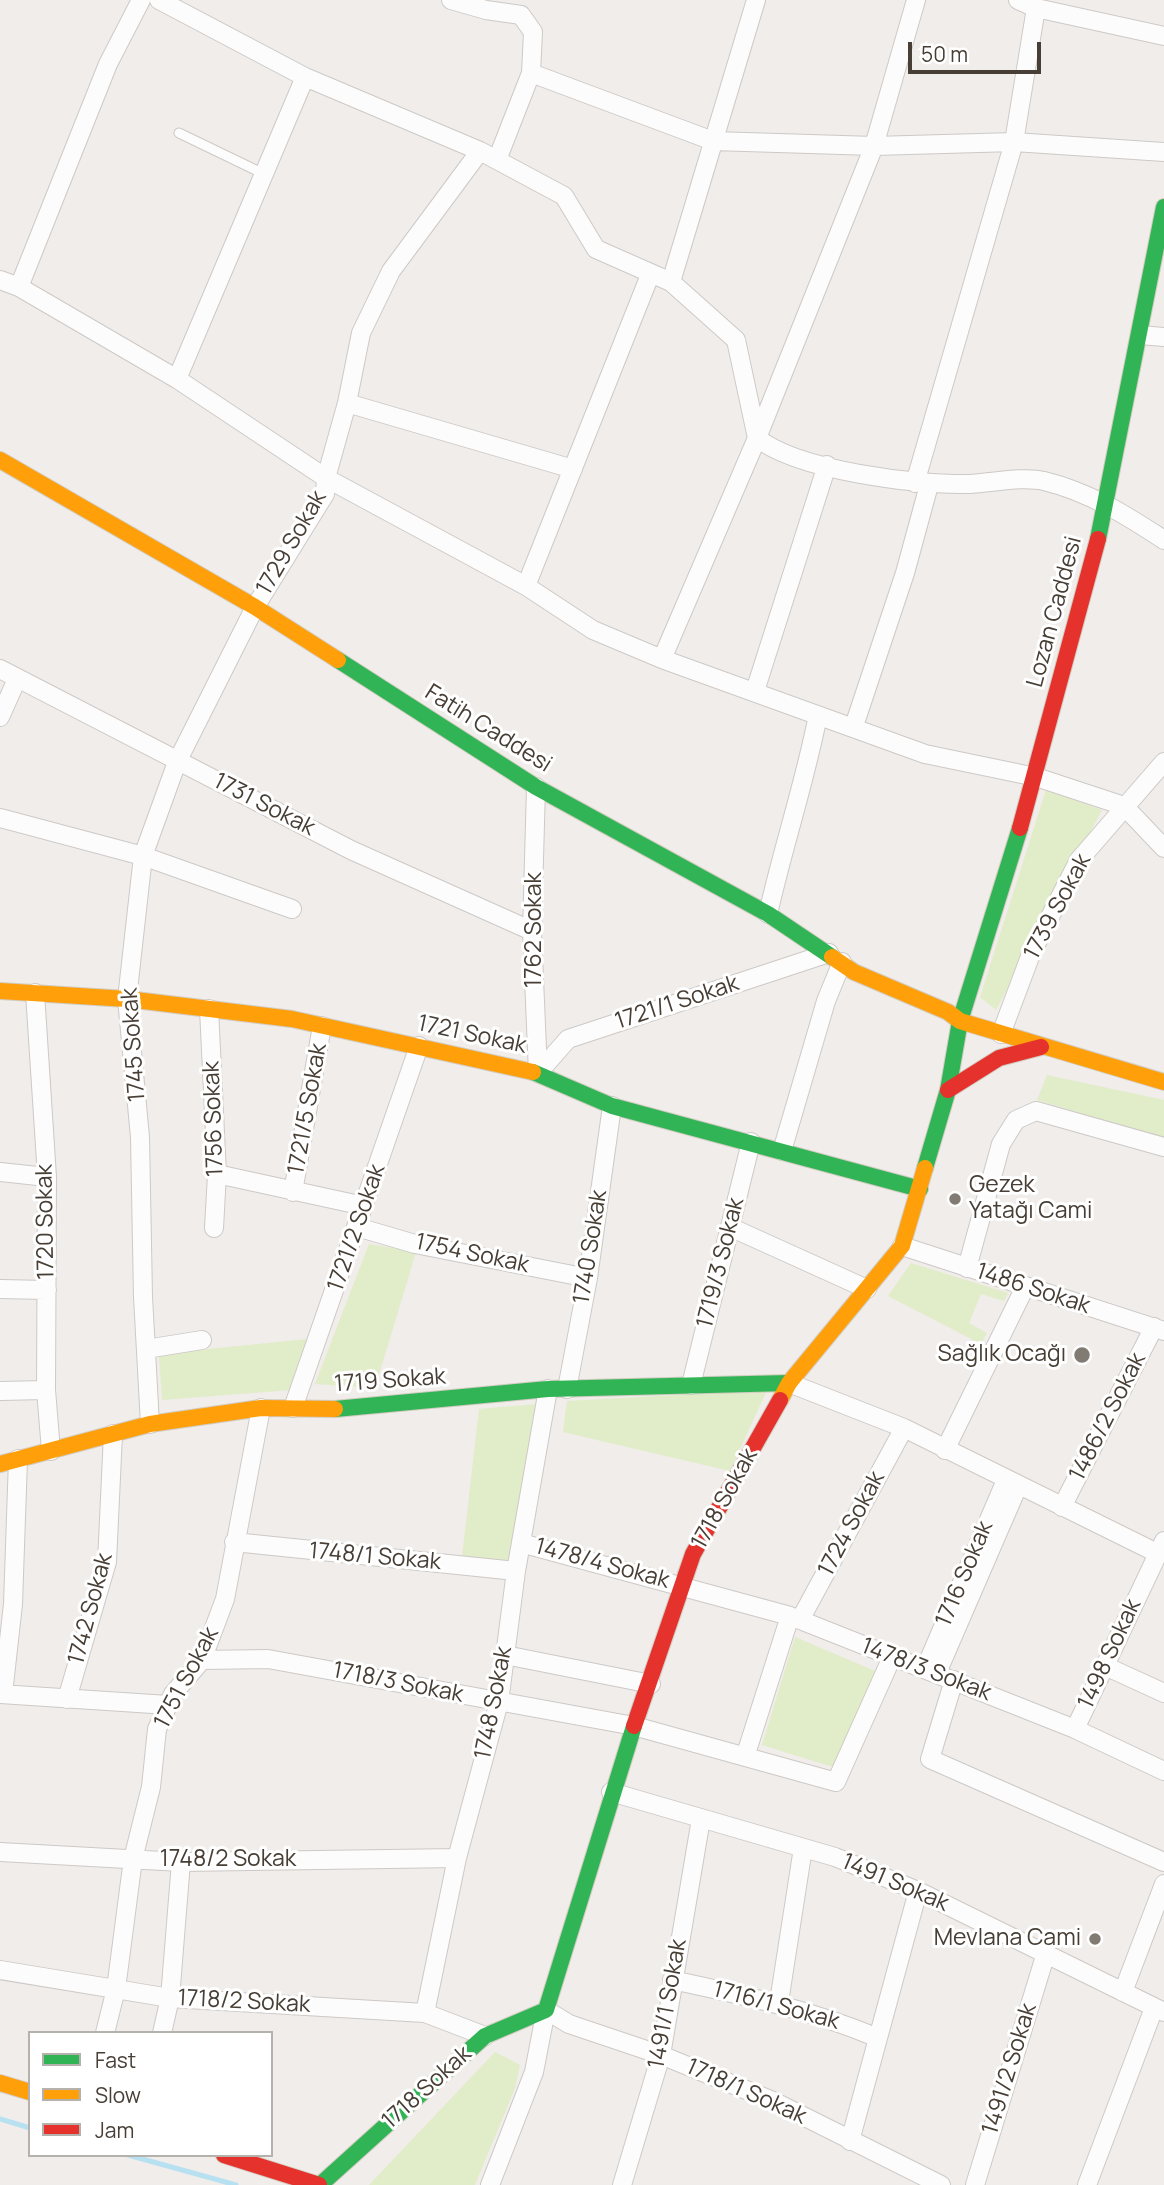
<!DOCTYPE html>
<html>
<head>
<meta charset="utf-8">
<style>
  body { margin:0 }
  #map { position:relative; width:1164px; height:2185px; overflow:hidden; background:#f0edea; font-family:Manrope,sans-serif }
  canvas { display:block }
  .legend { position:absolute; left:28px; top:2031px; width:245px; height:126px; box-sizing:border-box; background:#fff; border:2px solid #b5b2ae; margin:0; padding:9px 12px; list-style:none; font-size:21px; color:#473e35 }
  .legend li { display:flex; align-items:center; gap:14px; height:35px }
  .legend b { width:35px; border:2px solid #b5b2ae }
  .scale { position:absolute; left:908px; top:42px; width:133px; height:32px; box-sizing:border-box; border:4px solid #473e35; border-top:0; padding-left:9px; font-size:21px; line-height:24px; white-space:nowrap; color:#473e35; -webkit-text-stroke:5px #fff; paint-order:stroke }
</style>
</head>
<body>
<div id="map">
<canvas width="1164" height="2185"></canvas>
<ul class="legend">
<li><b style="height:9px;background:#30b455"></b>Fast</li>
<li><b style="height:9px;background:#ff9f0a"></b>Slow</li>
<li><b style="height:9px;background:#e5322d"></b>Jam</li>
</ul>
<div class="scale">50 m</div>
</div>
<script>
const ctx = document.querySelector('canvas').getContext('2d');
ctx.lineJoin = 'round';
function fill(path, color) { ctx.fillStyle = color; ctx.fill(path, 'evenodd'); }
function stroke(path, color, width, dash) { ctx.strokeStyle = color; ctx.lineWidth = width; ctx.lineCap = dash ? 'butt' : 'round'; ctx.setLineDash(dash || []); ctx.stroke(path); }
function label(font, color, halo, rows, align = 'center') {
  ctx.font = font + ' Manrope,sans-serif'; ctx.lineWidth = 6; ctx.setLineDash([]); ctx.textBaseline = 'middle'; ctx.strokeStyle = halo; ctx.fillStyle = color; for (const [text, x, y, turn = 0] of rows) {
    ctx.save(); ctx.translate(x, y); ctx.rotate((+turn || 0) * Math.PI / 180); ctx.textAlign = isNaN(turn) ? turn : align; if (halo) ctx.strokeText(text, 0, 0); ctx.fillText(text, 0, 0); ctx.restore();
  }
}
const green = new Path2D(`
  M1046 790 1102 810 996 1010 980 997Z
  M1047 1075 1164 1100V1138L1037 1100Z
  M369 1244 416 1252 375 1388 315 1384Z
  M911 1263 1008 1293 1004 1301 981 1294 969 1323 987 1333 981 1344 888 1296Z
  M307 1339 291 1390 162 1400 159 1354Z
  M767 1390 730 1471 563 1432 567 1401Z
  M538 1404 510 1563 461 1566 479 1409Z
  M795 1637 875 1671 833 1767 762 1745Z
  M495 2052 520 2065 515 2088 475 2185H369Z`);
const stream = new Path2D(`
  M0 2119 30 2128
  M128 2155 236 2185`);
const lane = new Path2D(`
  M179 133 264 174`);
const street = new Path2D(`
  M159 0 305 77 480 151 564 196 596 249 671 282 736 340 757 438C799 471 916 485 969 484 992 483 1023 476 1044 481 1089 492 1126 515 1164 540
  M451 0 486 10 521 15 533 32 531 73 497 160
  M1018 0 1036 8 1164 36
  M531 73 713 141 874 146 1014 142 1164 152
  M0 280 19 287 177 379 326 478 526 586 593 630 662 659 925 754 1036 777 1124 806 1164 848
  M671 282 756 0
  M19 287 108 64 141 0
  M1140 335 1164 337
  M177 379 305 77
  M347 403 573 469
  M915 483 1014 142 1036 8
  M526 586 650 275
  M662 659 757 438 874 146 916 0
  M0 669 351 850 532 931
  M755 691 827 465
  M0 717 17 679
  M854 726 905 573 929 485
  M536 787 532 931 538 1073
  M0 818 143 856 292 909
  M768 914C783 847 805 782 818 715
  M35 993 47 1177 46 1390 51 1451
  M209 1009 217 1174 214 1228
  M1001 1034 1031 954 1079 860 1164 762
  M538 1073 568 1039 829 953
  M782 1151 826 1001 842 962
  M0 1172 47 1177
  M217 1174 364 1206
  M293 1192 322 1026
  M357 1227 415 1244 588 1278
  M730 1227 867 1289
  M902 1246 1164 1331
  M967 1268 1001 1144 1016 1120 1036 1111 1164 1147
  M0 1289 47 1290
  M146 1349 202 1340
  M789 1383 904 1428 1157 1553
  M691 1385 751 1142
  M567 1389 588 1278 612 1106
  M0 1391 46 1390
  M293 1408 419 1046
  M150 1424 143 1297 140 1137 127 999 143 856 177 762 255 607 325 494 326 478 347 403 361 333 391 271 480 151
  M945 1450 1025 1287
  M1062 1507 1154 1327
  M234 1542 516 1571
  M521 1543 790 1616 1075 1729 1164 1771
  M800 1620 904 1428
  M505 1655 651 1684
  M202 1660 268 1659 634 1726 836 1782 892 1657
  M1105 1666 1164 1693
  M925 1669 1006 1480
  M937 1673 1018 1486
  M954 1680 930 1759 1164 1862
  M0 1694 168 1705
  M3 1694 13 1604 18 1459
  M67 1699 107 1562 113 1434
  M1075 1729 1164 1541
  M745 1757 790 1616
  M611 1792 835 1857 918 1891 1164 2012
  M0 1852 181 1862 457 1858
  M0 1970 170 1998 425 2013 485 2036
  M672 1980C743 1995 811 2010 878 2038
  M1123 1992 1164 1884
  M779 2002 803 1848
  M425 2013 457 1858 499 1702 516 1571 548 1389
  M105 2033 116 1989 133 1859 151 1787 157 1729 173 1694 202 1660 225 1599 261 1408
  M162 2033 170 1998 181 1862
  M850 2141 918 1891
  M490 2185 534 2072 546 2010 569 2024 661 2055 773 2101 941 2185
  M622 2185 661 2055 701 1819
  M975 2185 1046 1953
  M1087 2185 1154 2008`);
const fast = new Path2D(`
  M1098 539 1164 207
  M338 660 536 787 768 914 832 957
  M533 1072 612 1106 920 1189
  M925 1168 948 1090 960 1021 1020 828
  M335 1409 548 1389 789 1383
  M320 2185 485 2036 546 2010 634 1726`);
const slow = new Path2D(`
  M0 460 255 607 338 660
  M832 957 854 972 948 1012 960 1021 1164 1082
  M0 991 127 999 292 1019 533 1072
  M780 1400 789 1383 902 1246 925 1168
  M0 1464 150 1424 261 1408 335 1409
  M0 2083 30 2092`);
const jam = new Path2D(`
  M1020 828 1098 539
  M948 1090 999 1058 1041 1047
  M634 1726 693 1554 780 1400
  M224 2155 319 2185`);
const markers = [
  [955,1199,7,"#827b74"],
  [1082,1355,9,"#827b74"],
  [1095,1939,7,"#827b74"]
];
const streetNames = [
  ["1729 Sokak",292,543,-60],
  ["Lozan Caddesi",1055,612,-75],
  ["Fatih Caddesi",488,729,32],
  ["1731 Sokak",264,805,27],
  ["1739 Sokak",1058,907,-62],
  ["1762 Sokak",535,930,-90],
  ["1721/1 Sokak",677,1003,-18],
  ["1721 Sokak",472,1035,12],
  ["1745 Sokak",134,1045,-94],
  ["1721/5 Sokak",308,1109,-80],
  ["1756 Sokak",214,1119,-92],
  ["1720 Sokak",46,1222,-91],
  ["1721/2 Sokak",357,1228,-71],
  ["1740 Sokak",591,1247,-81],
  ["1754 Sokak",472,1254,12],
  ["1719/3 Sokak",721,1263,-76],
  ["1486 Sokak",1033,1289,18],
  ["1719 Sokak",390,1381,-4],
  ["1486/2 Sokak",1108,1417,-63],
  ["1718 Sokak",725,1499,-61],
  ["1724 Sokak",852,1524,-62],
  ["1748/1 Sokak",375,1557,5],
  ["1478/4 Sokak",602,1564,15],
  ["1716 Sokak",965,1574,-67],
  ["1742 Sokak",91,1609,-75],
  ["1498 Sokak",1110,1654,-65],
  ["1478/3 Sokak",926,1670,21],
  ["1751 Sokak",187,1678,-62],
  ["1718/3 Sokak",398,1683,11],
  ["1748 Sokak",494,1703,-79],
  ["1748/2 Sokak",228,1860],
  ["1491 Sokak",895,1883,23],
  ["1718/2 Sokak",244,2002,3],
  ["1491/1 Sokak",668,2004,-80],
  ["1716/1 Sokak",776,2006,15],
  ["1491/2 Sokak",1010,2069,-73],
  ["1718 Sokak",427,2088,-42],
  ["1718/1 Sokak",746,2092,24]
];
const poiNames = [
  ["Gezek",969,1186,"left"],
  ["Yatağı Cami",969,1212,"left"],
  ["Sağlık Ocağı",1066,1355],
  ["Mevlana Cami",1081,1939]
];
fill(green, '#e1ecc8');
stroke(stream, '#b7e0f1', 5);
stroke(lane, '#cdc9c6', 11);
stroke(street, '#cdc9c6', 20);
stroke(fast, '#d2ccc1', 18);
stroke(slow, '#d2ccc1', 18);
stroke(jam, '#d2ccc1', 18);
stroke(lane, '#fdfcfc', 9);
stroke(street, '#fdfcfc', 18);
stroke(fast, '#30b455', 16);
stroke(slow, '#ff9f0a', 16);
stroke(jam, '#e5322d', 16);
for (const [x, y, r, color] of markers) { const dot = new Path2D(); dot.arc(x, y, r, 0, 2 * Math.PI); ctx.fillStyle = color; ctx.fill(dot); stroke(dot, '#fff', 2.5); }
label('23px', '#473e35', '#fff', streetNames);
label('23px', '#473e35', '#fff', poiNames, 'right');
</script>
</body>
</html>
